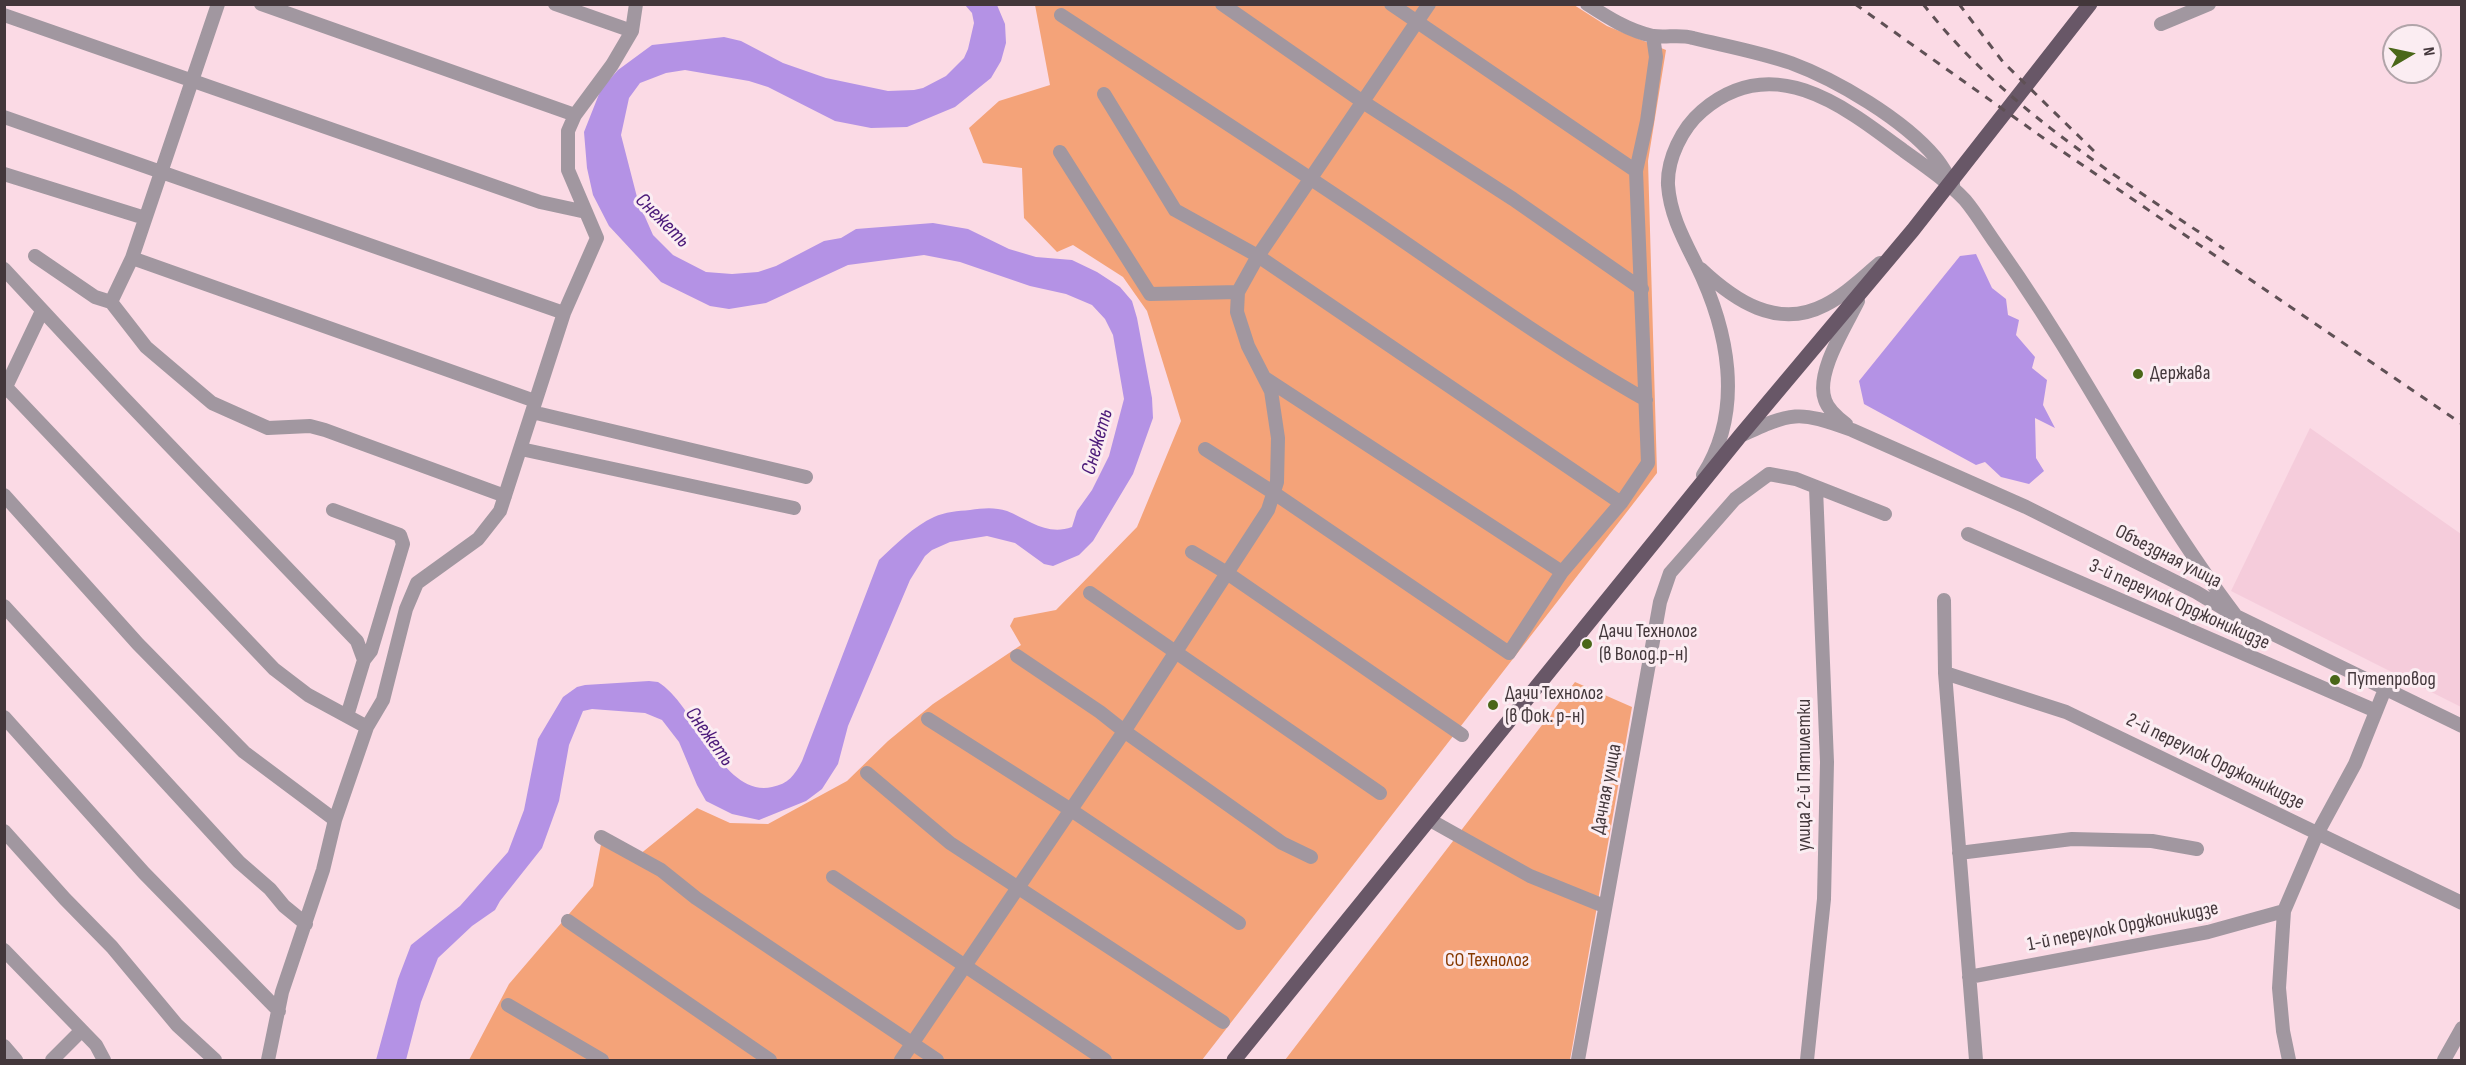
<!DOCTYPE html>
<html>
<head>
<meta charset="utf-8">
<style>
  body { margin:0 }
  #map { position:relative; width:2466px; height:1065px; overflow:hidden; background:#fbdae5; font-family:"Sofia Sans Condensed",sans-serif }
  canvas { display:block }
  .frame { position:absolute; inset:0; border:6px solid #43373b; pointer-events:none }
  .north { position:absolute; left:2382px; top:24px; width:60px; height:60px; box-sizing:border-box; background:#fbedf2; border:2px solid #b1a4a9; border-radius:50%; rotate:81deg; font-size:16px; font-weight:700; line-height:24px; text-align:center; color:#43373b }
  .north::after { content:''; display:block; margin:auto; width:21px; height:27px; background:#4a6719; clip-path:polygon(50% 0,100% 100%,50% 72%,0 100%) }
</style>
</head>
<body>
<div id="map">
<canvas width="2466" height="1065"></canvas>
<div class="frame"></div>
<div class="north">N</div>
</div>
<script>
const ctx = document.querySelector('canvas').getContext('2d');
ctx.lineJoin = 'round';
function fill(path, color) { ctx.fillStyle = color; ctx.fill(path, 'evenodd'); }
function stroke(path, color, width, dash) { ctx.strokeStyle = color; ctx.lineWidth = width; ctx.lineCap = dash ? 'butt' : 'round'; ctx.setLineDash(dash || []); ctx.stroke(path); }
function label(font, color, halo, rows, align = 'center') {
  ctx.font = font + ' "Sofia Sans Condensed",sans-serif'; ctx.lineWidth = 6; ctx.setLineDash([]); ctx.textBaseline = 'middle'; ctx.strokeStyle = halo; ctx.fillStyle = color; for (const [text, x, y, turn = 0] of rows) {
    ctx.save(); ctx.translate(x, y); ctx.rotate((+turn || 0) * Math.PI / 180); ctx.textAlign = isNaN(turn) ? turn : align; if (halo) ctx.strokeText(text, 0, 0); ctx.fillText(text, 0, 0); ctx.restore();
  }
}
const built = new Path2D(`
  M2310 428 2461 534V707L2231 591Z`);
const green = new Path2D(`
  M1035 5H1574L1607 26 1666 50 1648 161 1657 473 1202 1060H469L509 984 593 886 601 844 634 859 697 808 730 823 768 824 847 781 888 741 933 704 1021 645 1010 626 1014 618 1056 610 1137 527 1181 421 1147 311 1123 277 1073 245 1057 252 1024 218 1022 168 983 163 969 128 999 101 1050 85Z
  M1575 682 1632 707 1570 1060H1285Z`);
const water = new Path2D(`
  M965 5H997L1005 24 1006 43 1001 61 991 78 955 107 907 127 871 128 835 121 768 87 749 81 685 70 666 73 640 83 629 98 621 135 638 201 653 235 673 255 706 272 732 274 758 272 776 266 824 241 841 238 856 229 933 223 968 229 1009 249 1036 257 1072 260 1097 272 1120 287 1132 301 1137 318 1152 398 1153 418 1133 474 1093 541 1079 555 1053 566 1044 564 1015 543 987 536 950 542 932 550 925 556 910 580 848 726 838 764 822 789 806 801 759 820 732 814 706 801 697 785 679 742 662 720 645 713 592 709 583 711 569 745 559 801 542 848 500 901 495 910 472 926 438 958 421 1002 406 1060H376L398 979 411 945 460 906 508 852 524 810 538 739 563 697 577 687 585 685 649 681 658 682C696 705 722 798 772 787 788 784 795 775 802 761L879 560C895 545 914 526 934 517 945 512 958 511 970 510 983 508 995 507 1007 511 1029 520 1047 536 1072 527L1077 511 1092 490 1109 456 1124 399 1113 335 1105 319 1092 305 1066 294 1030 286 960 262 924 255 848 265 766 303 729 309 710 306 661 282 609 226 593 195 587 168 584 132 601 89 618 70 652 45 724 37 741 41 783 63 826 78 888 91 914 90 923 88 946 76 964 58 968 49 974 23 972 13Z
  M1976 254 1992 288 2006 299 2008 315 2019 320 2016 335 2035 357 2032 368 2047 380 2043 405 2055 428 2035 418 2036 458 2044 471 2029 484 2001 477 1985 462 1976 465 1864 404 1859 381 1960 256Z`);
const minor = new Path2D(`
  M261 4 575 115
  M555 4 632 31
  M1222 4 1363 102 1513 199 1642 289
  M1391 4 1636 171
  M1587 4C1607 17 1629 31 1653 36 1666 38 1680 34 1693 38 1726 46 1759 52 1791 63 1837 80 1903 119 1935 157 1942 165 1947 175 1953 184
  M4 15 540 202 586 212
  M1061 15C1162 81 1264 147 1365 215 1458 278 1549 345 1646 400
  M2161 24 2209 4
  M1104 94 1175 210 1258 256 1621 503
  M4 117 564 313
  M1060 152 1150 294 1238 292
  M4 174 145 218
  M35 256 95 297 111 302 146 347 212 403 268 428 310 426 325 430 505 496
  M132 258 535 401
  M4 269 122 396 357 641 364 660 347 716
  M1701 269C1734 300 1777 330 1825 305 1845 295 1862 278 1880 263
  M111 302 132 258 218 4
  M1265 378 1562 572
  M4 385 274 669 308 695 367 727
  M4 391 42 311
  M532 412 806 477
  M1846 424C1838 418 1828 410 1825 400 1815 373 1846 326 1858 301
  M1740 436C1792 412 1798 410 1852 430L2026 507 2196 592 2236 616 2462 726
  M521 449 794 508
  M1205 449 1274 493 1509 653 1562 572 1621 503 1648 463 1636 171 1647 121 1656 57 1653 36
  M1703 475C1745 409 1728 329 1696 264 1683 238 1670 214 1668 185 1667 159 1682 128 1702 111 1773 50 1844 106 1904 151 1925 166 1947 181 1965 200 1976 213 1986 230 1996 244 2027 288 2056 333 2084 380 2132 460 2179 541 2236 616
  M4 495 138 644 244 752 335 820
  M333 510 400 535 403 544 371 651 364 660
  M1968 534 2376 711
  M1192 552 1227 573 1462 735
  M1090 593 1380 793
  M1944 600 1945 673 1976 1060
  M4 606 239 862 270 889 284 906 306 924
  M1017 656 1100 712 1124 731 1282 843 1311 857
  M1945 673 2066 712 2462 903
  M4 717 144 873 279 1011
  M928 719 1071 810 1239 923
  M867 773 950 843 1223 1022
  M1430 820 1530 876 1604 906
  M4 831 65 899 112 947 177 1025 215 1060
  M601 837 661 870 696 898 937 1060
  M1959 853 2072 839 2152 841 2197 849
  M833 877 1105 1060
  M568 921 770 1060
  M4 950 96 1045 104 1060
  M1969 977 2208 932 2284 911
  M508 1005 602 1060
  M4 1046 16 1060
  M52 1060 81 1031
  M268 1060 282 992 323 870 335 820 367 727 383 700 406 609 417 583 478 539 500 511 564 313 597 238 568 170V131L575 115 612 65 632 31 636 4
  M901 1060 1125 730 1268 510 1277 482 1278 438 1271 391 1248 346 1237 312 1238 292 1258 256 1429 4
  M1578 1060 1660 602 1670 573 1735 499 1769 474 1796 479 1885 514
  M1807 1060 1824 899 1827 762 1816 488
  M2289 1060 2283 1031 2279 988 2284 911 2317 834 2355 764 2385 689
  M2444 1060 2462 1028`);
const major = new Path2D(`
  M1234 1060 1740 436 1913 230 2090 4`);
const rail = new Path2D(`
  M1855 4 2056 147 2462 424
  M1923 4C2006 110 2114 174 2224 249
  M1959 4 2003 62 2098 155`);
const markers = [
  [2138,374,6,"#4a6719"],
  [1587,644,6,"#4a6719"],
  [2335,680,6,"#4a6719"],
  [1493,705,6,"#4a6719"]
];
const poiNames = [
  ["Держава",2150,374],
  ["Дачи Технолог",1599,632],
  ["(в Волод.р-н)",1599,655],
  ["Путепровод",2347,680],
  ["Дачи Технолог",1505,694],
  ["(в Фок. р-н)",1505,717]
];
const streetNames = [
  ["Объездная улица",2168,557,27],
  ["3-й переулок Орджоникидзе",2179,605,24],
  ["2-й переулок Орджоникидзе",2215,762,26],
  ["улица 2-й Пятилетки",1805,775,-90],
  ["Дачная улица",1607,789,-79],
  ["1-й переулок Орджоникидзе",2123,927,-11]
];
const parkNames = [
  ["СО Технолог",1487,961]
];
const waterNames = [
  ["Снежеть",662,221,45],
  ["Снежеть",1098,442,-74],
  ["Снежеть",709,737,54]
];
fill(built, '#f5ccdb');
fill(green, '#f4a379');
fill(water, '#b492e5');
stroke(minor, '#a197a0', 14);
stroke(major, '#685767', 15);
stroke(rail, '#5f5055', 3, [8, 8]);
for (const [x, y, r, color] of markers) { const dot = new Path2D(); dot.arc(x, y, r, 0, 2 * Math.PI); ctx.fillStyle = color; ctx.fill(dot); stroke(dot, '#fbedf2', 2); }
label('20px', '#43373b', '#fbedf2', poiNames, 'left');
label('20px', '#43373b', '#fbedf2', streetNames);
label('20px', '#873900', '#fbedf2', parkNames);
label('italic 21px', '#4a1979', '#fbedf2', waterNames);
</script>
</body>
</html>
